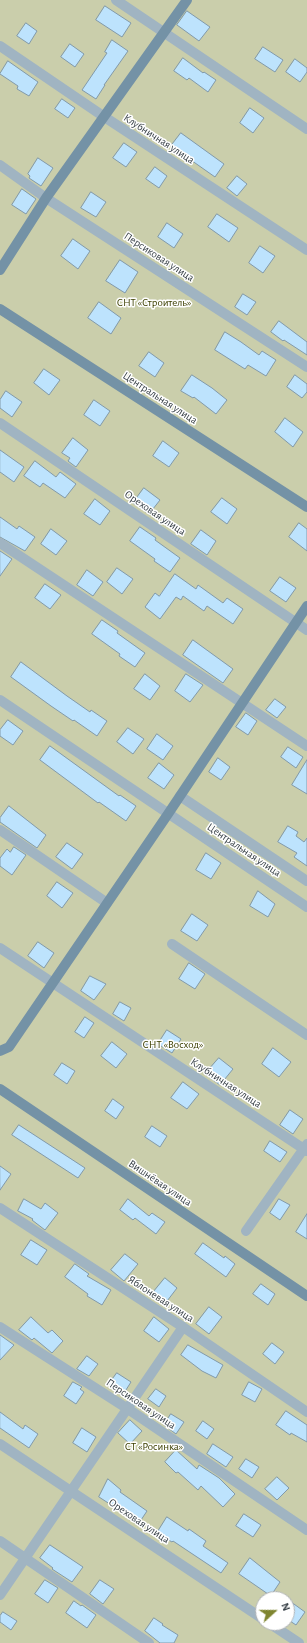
<!DOCTYPE html>
<html>
<head>
<meta charset="utf-8">
<style>
  body { margin:0 }
  #map { position:relative; width:307px; height:1643px; overflow:hidden; background:#f5fafe; font-family:"Alegreya Sans",sans-serif }
  canvas { display:block }
  .north { position:absolute; left:255px; top:1591px; width:40px; height:40px; box-sizing:border-box; background:#fff; border:1px solid #aeb1b4; border-radius:50%; rotate:69deg; font-size:11px; font-weight:700; line-height:16px; text-align:center; color:#343d44 }
  .north::after { content:''; display:block; margin:auto; width:14px; height:18px; background:#7f8530; clip-path:polygon(50% 0,100% 100%,50% 72%,0 100%) }
</style>
</head>
<body>
<div id="map">
<canvas width="307" height="1643"></canvas>
<div class="north">N</div>
</div>
<script>
const ctx = document.querySelector('canvas').getContext('2d');
ctx.lineJoin = 'round';
function fill(path, color) { ctx.fillStyle = color; ctx.fill(path, 'evenodd'); }
function stroke(path, color, width, dash) { ctx.strokeStyle = color; ctx.lineWidth = width; ctx.lineCap = dash ? 'butt' : 'round'; ctx.setLineDash(dash || []); ctx.stroke(path); }
function label(font, color, halo, rows, align = 'center') {
  ctx.font = font + ' "Alegreya Sans",sans-serif'; ctx.lineWidth = 3; ctx.setLineDash([]); ctx.textBaseline = 'middle'; ctx.strokeStyle = halo; ctx.fillStyle = color; for (const [text, x, y, turn = 0] of rows) {
    ctx.save(); ctx.translate(x, y); ctx.rotate((+turn || 0) * Math.PI / 180); ctx.textAlign = isNaN(turn) ? turn : align; if (halo) ctx.strokeText(text, 0, 0); ctx.fillText(text, 0, 0); ctx.restore();
  }
}
const green = new Path2D(`
  M0 0H307V1643H0ZM263 1599H287V1623H263Z`);
const building = new Path2D(`
  M105 6 131 23 122 37 96 20Z
  M187 11 210 27 199 41 177 25Z
  M26 23 37 31 29 44 17 36Z
  M112 40 128 51 104 85H105L96 99 82 90 107 53 105 52Z
  M70 44 84 54 75 67 61 57Z
  M263 47 283 60 275 72 255 59Z
  M183 58 203 73 204 72 216 80 208 92 189 78 187 80 174 71Z
  M295 59 307 68V72L300 82 286 72Z
  M8 61 38 82 29 96 17 89 18 86 0 74Z
  M62 99 75 108 68 118 55 109Z
  M250 108 264 118 253 133 240 123Z
  M181 133 224 164 215 177 171 146Z
  M124 143 137 152 126 167 113 158Z
  M38 158 53 168 41 186 29 178 30 176 28 174Z
  M155 167 167 176 159 188 146 179Z
  M237 176 247 184 237 196 227 188Z
  M22 189 36 199 26 214 12 205Z
  M91 192 106 202 96 217 81 208Z
  M217 214 238 228 229 242 208 227Z
  M167 223 183 234 174 248 158 237Z
  M73 239 90 251 78 269 61 256Z
  M260 246 275 256 263 273 249 263Z
  M120 260 138 272 125 293 106 281Z
  M243 294 256 302 247 315 235 307Z
  M99 302 121 318 111 334 88 318Z
  M279 321 307 342V355L284 340 283 341 271 332Z
  M225 332 241 342 259 355 262 351 276 360 266 376 248 365 245 369 215 350Z
  M149 352 164 363 155 377 139 366Z
  M44 369 60 380 49 395 34 383Z
  M192 375 212 388 227 400 216 414 194 397 193 398 181 391Z
  M295 375 307 384V392L302 398 287 387Z
  M6 391 22 402 12 417 0 408V400Z
  M94 400 110 411 100 426 84 415Z
  M285 418 303 432 293 447 275 432Z
  M73 438 88 450 76 467 68 461 70 458 62 453Z
  M163 441 179 453 169 467 153 456Z
  M0 450 24 467 14 482 0 472Z
  M35 461 56 477 60 472 76 484 65 498 43 483 40 487 24 476Z
  M144 488 160 500 149 514 133 503Z
  M222 498 237 509 227 524 211 512Z
  M95 499 110 511 100 525 84 514Z
  M0 517 17 529 19 526 35 537 25 551 0 537Z
  M299 523 307 529V551L289 537Z
  M140 527 156 538 155 540 180 558 170 572 154 561 155 559 130 541Z
  M51 529 67 541 56 555 41 544Z
  M201 530 216 541 207 555 191 544Z
  M0 551 12 559 0 576Z
  M117 568 133 579 122 594 107 582Z
  M87 570 103 582 93 596 77 585Z
  M175 574 196 589 198 585 223 603 227 598 243 609 233 624 207 606 204 611 183 596 181 600 176 597 160 619 145 607 155 593 159 596Z
  M280 577 296 588 286 602 270 591Z
  M45 584 61 595 50 609 35 598Z
  M102 620 118 631 117 633 145 653 135 667 119 656 120 654 92 634Z
  M193 640 233 669 223 683 183 655Z
  M21 662 67 696 90 712 91 710 107 721 97 736 74 720 73 721 51 706 11 677Z
  M145 674 160 686 150 700 134 689Z
  M186 674 203 685 190 702 175 691Z
  M275 699 286 707 277 718 266 710Z
  M246 713 257 721 248 735 236 727Z
  M8 720 23 731 13 745 0 736V730Z
  M128 728 144 739 133 754 117 742Z
  M157 734 173 746 163 760 147 749Z
  M50 746 119 796 120 795 136 806 126 821 99 802 98 803 40 760Z
  M288 747 303 757 296 768 281 757Z
  M218 758 230 767 221 780 209 772Z
  M307 760V794L292 785Z
  M159 763 174 775 164 789 148 778Z
  M9 806 46 835 37 848 0 822V818Z
  M288 826 298 832 296 836 304 842 307 838V866L294 857 297 853 278 842Z
  M67 843 83 854 72 869 56 857Z
  M14 847 26 855 12 875 0 866V858L7 849 10 852Z
  M206 853 221 863 211 879 196 870Z
  M57 882 73 893 62 908 47 896Z
  M258 891 275 904 268 917 250 906Z
  M192 914 208 925 197 941 181 931Z
  M38 942 54 953 44 968 28 956Z
  M189 963 205 974 195 989 179 979Z
  M90 976 106 984 94 1000 81 991Z
  M120 1002 131 1008 124 1021 113 1014Z
  M85 1017 94 1023 84 1038 75 1032Z
  M167 1030 181 1039 172 1053 158 1044Z
  M112 1042 127 1054 116 1068 101 1056Z
  M273 1048 291 1062 279 1077 262 1064Z
  M219 1058 233 1069 220 1085 205 1074Z
  M62 1063 75 1071 67 1084 54 1075Z
  M183 1082 199 1094 187 1109 171 1098Z
  M113 1099 124 1107 116 1119 105 1111Z
  M290 1110 303 1119 293 1134 280 1125Z
  M19 1125 85 1168 78 1178 12 1135Z
  M152 1126 167 1136 160 1147 145 1137Z
  M270 1141 287 1152 280 1162 264 1151Z
  M0 1166 11 1174 0 1190Z
  M24 1199 41 1209 45 1203 58 1213 45 1230 32 1220 33 1219 18 1211Z
  M128 1199 149 1216 152 1213 165 1222 156 1234 135 1218 133 1220 120 1210Z
  M279 1199 290 1205 280 1220 270 1213Z
  M307 1214V1239L296 1232Z
  M31 1240 47 1250 37 1265 21 1255Z
  M203 1243 224 1258 225 1256 235 1264 226 1277 195 1254Z
  M125 1254 138 1264 124 1281 111 1270Z
  M75 1264 89 1274 87 1276 111 1290 102 1305 87 1296 88 1294 65 1277Z
  M165 1278 177 1288 164 1305 151 1295Z
  M261 1284 275 1294 268 1305 253 1294Z
  M209 1307 222 1317 209 1334 196 1324Z
  M31 1317 48 1333 52 1330 63 1341 52 1353 34 1338 32 1340 19 1330Z
  M154 1317 169 1329 159 1342 144 1331Z
  M0 1335 14 1345 0 1360Z
  M272 1343 284 1352 275 1364 263 1354Z
  M188 1345 223 1365 216 1378 202 1371 181 1355Z
  M87 1356 98 1364 89 1376 77 1369Z
  M117 1373 131 1382 124 1393 109 1384Z
  M73 1382 82 1387 80 1389 84 1392 76 1404 64 1396Z
  M249 1382 262 1389 255 1402 242 1395Z
  M156 1389 166 1396 159 1407 148 1399Z
  M286 1411 307 1425V1442L291 1433 290 1435 276 1425Z
  M0 1412 23 1429 25 1425 38 1434 29 1448 0 1428Z
  M171 1414 184 1422 176 1434 164 1425Z
  M130 1420 142 1431 130 1444 118 1433Z
  M203 1421 214 1429 207 1439 196 1431Z
  M82 1428 96 1437 87 1452 73 1443Z
  M213 1444 233 1457 226 1467 207 1454Z
  M176 1450 197 1469 199 1465 219 1478 235 1494 223 1507 201 1486 198 1490 178 1472 176 1473 165 1462Z
  M246 1459 259 1467 252 1478 239 1469Z
  M277 1477 289 1488 277 1500 265 1489Z
  M108 1479 121 1490 120 1492 147 1511 139 1523 99 1497Z
  M244 1514 261 1525 253 1537 236 1526Z
  M167 1517 188 1531 189 1529 206 1541 203 1546 228 1563 221 1573 173 1541 172 1542 157 1533Z
  M50 1545 83 1567 72 1582 52 1569 53 1568 40 1558Z
  M250 1558 280 1582 272 1594H268L239 1574Z
  M45 1580 58 1588 48 1603 35 1594Z
  M100 1580 114 1589 103 1604 90 1594Z
  M287 1599 305 1612 296 1625 287 1619Z
  M74 1601 81 1606 82 1605 96 1615 87 1628 66 1613Z
  M3 1612 17 1621 11 1630 0 1622V1616Z
  M154 1618 163 1624 162 1625 178 1635 174 1643H160L145 1631Z`);
const street = new Path2D(`
  M116 0 307 129
  M0 46 103 116 307 250
  M0 165 46 198 307 367
  M0 423 307 630
  M0 543 307 746
  M0 700 307 907
  M180 796 307 881
  M0 830 107 903
  M172 944 307 1035
  M0 948 307 1151
  M0 1208 183 1327 307 1412
  M246 1231 307 1144
  M0 1327 128 1409 307 1530
  M0 1444 263 1619
  M0 1541 149 1643
  M0 1595 183 1327
  M269 1623 299 1643`);
const secondary = new Path2D(`
  M0 270 46 198 187 0
  M0 309 307 507
  M0 1051 9 1047 168 814 307 606
  M0 1089 307 1296`);
const streetNames = [
  ["Клубничная улица",159,139,33],
  ["Персиковая улица",159,257,33],
  ["Центральная улица",160,398,33],
  ["Ореховая улица",155,513,34],
  ["Центральная улица",244,850,34],
  ["Клубничная улица",226,1083,33],
  ["Вишнёвая улица",160,1183,34],
  ["Яблоневая улица",161,1299,33],
  ["Персиковая улица",141,1404,34],
  ["Ореховая улица",139,1521,34]
];
const parkNames = [
  ["СНТ «Строитель»",154,303],
  ["СНТ «Восход»",173,1045],
  ["СТ «Росинка»",154,1447]
];
fill(green, '#caceab');
fill(building, '#bde3fd');
stroke(building, '#829aaa', 1);
stroke(street, '#a0b4c2', 10);
stroke(secondary, '#7492a6', 10);
label('11px', '#343d44', '#fff', streetNames);
label('11px', '#3c3f01', '#fff', parkNames);
</script>
</body>
</html>
